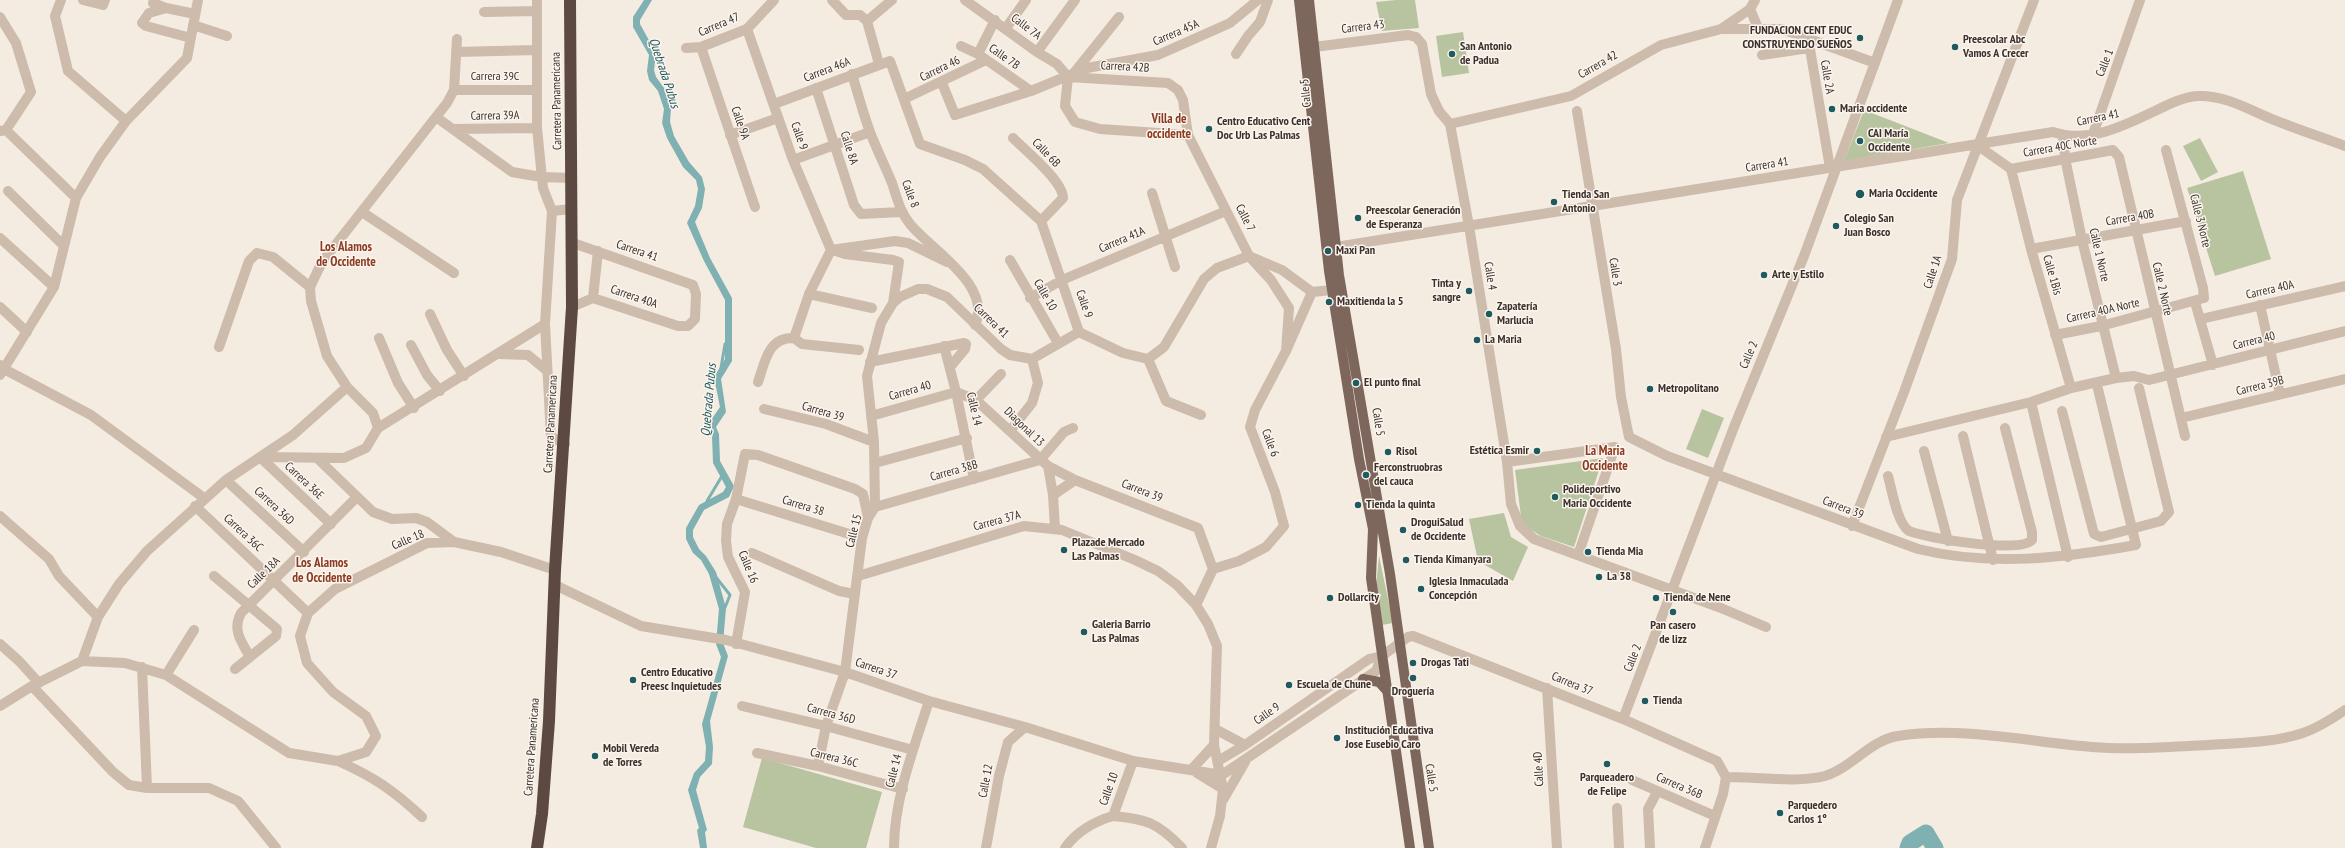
<!DOCTYPE html>
<html>
<head>
<meta charset="utf-8">
<style>
  body { margin:0 }
  canvas { display:block; background:#f4ebe1 }
</style>
</head>
<body>
<canvas width="2345" height="848"></canvas>
<script>
const ctx = document.querySelector('canvas').getContext('2d');
ctx.lineJoin = 'round';
function fill(path, color) { ctx.fillStyle = color; ctx.fill(path, 'evenodd'); }
function stroke(path, color, width, dash) { ctx.strokeStyle = color; ctx.lineWidth = width; ctx.lineCap = dash ? 'butt' : 'round'; ctx.setLineDash(dash || []); ctx.stroke(path); }
function label(font, color, halo, rows, align = 'center') {
  ctx.font = font + ' "PT Sans Narrow",sans-serif'; ctx.lineWidth = 3; ctx.setLineDash([]); ctx.textBaseline = 'middle'; ctx.strokeStyle = halo; ctx.fillStyle = color; for (const [text, x, y, turn = 0] of rows) {
    ctx.save(); ctx.translate(x, y); ctx.rotate((+turn || 0) * Math.PI / 180); ctx.textAlign = isNaN(turn) ? turn : align; if (halo) ctx.strokeText(text, 0, 0); ctx.fillText(text, 0, 0); ctx.restore();
  }
}
const green = new Path2D(`
  M1396 0H1415L1419 28 1382 31 1376 2Z
  M1463 32 1469 73 1442 77 1436 36Z
  M1864 110 1949 143 1844 161Z
  M2200 138 2218 172 2201 181 2183 146Z
  M2243 171 2271 259 2215 276 2187 188Z
  M1702 409 1724 418 1708 458 1686 449Z
  M1603 458 1574 547 1541 536 1522 524 1515 470Z
  M1504 513 1511 537 1528 547 1513 581 1478 561 1469 519Z
  M1379 556 1393 623 1382 625 1376 586Z
  M762 758 882 792 866 848H816L743 827Z`);
const water = new Path2D(`
  M644 0H652L640 20V24L656 53 654 70 656 77 664 88 671 108 670 122 674 136 689 162 702 177 705 189 702 208 695 222 710 258 732 298V361L721 379 726 412 716 427 719 434 720 461 734 486 729 497 704 510 693 530V537L699 549 706 556 716 572 726 608 723 643 728 656 710 721 713 747 712 764 700 777 696 790 707 830 705 832 707 848H700L697 830 699 828 688 790 694 773 705 761 706 747 702 724 721 657 716 644 719 609 709 574 701 560 693 553 686 539V528L699 505 723 492 726 487 713 463 712 436 707 426 720 407 714 377 725 359V300L704 261 687 223 695 206 698 189 696 180 683 167 667 138 662 123 664 109 658 91 649 80 647 71 649 55 633 27V17Z`);
const stream = new Path2D(`
  M721 368 725 344
  M707 501 722 476
  M715 576 730 595 724 610`);
const river = new Path2D(`
  M1908 848 1910 843 1926 833 1935 848`);
const minor = new Path2D(`
  M61 0 55 16 68 71 126 121
  M83 0 103 5 105 0
  M154 0 153 3 166 8 195 14
  M537 0V128L543 188 552 211
  M832 0 846 15H860L867 21 879 64
  M965 0 1037 52 1057 64 1068 77
  M166 8 149 13 142 23 146 26 191 38
  M1750 9 1758 28
  M484 12 537 11
  M0 17 16 43 31 92 6 130 0 131
  M867 21 892 0
  M193 25 227 36
  M1006 28 1026 0
  M747 29 793 160 831 250
  M1721 29 1750 9 1755 0
  M1808 37 1830 168
  M961 46 978 54 1031 91
  M701 47 755 207
  M1314 47 1408 35 1416 37 1422 44 1431 94 1439 111 1450 124 1469 226 1507 462 1511 504 1520 526 1534 539 1721 608 1766 627
  M686 48 701 47 747 29 774 0
  M456 52 537 50
  M1037 52 1075 0
  M978 54 995 20
  M1236 54 1248 36 1260 22 1268 0
  M1762 55 1809 48
  M1074 73 1119 17
  M852 74C858 94 863 113 870 132 877 150 885 166 892 183 897 198 900 212 910 224 931 250 993 285 975 325
  M1068 77 1168 83 1178 90 1183 100 1188 135 1249 256 1271 280 1289 308 1286 351
  M1068 77 1065 106 1075 122 1100 129 1188 135
  M942 83 955 115 1031 91 1087 68 1158 55 1230 23 1258 0
  M816 88 854 205 861 214 901 212
  M454 90H537
  M904 99 986 60
  M774 104 890 61 920 144 965 160 983 169 1041 221 1079 332
  M1577 111 1616 349 1621 397 1629 437 1667 456 1918 549C1992 567 2063 558 2136 545L2098 389
  M436 117 512 172 541 177 572 178
  M1450 124 1571 96 1661 45 1721 29H1782L1875 63
  M453 129 537 128
  M6 130 76 198
  M2093 134 2140 0
  M730 135 778 118
  M2063 135 2065 158 2082 240 2116 378
  M1013 138C1026 151 1063 181 1063 198L1041 221
  M1977 145 2011 169
  M793 160 870 132
  M2011 169 2113 150 2119 157 2185 436
  M2011 169 2031 249 2071 388
  M8 191 64 246
  M1152 193 1175 267
  M362 212 454 273
  M0 238 54 287
  M1336 247 2053 132C2088 144 2124 126 2155 111 2169 104 2183 97 2198 96 2228 95 2254 113 2282 123 2302 131 2324 138 2345 146
  M2031 249 2186 221
  M831 250 895 241 908 243 947 262
  M833 250 845 254 893 260 899 262 893 303
  M1010 260 1058 343
  M809 294 872 308
  M593 298 598 251
  M1030 298 1062 280 1226 211
  M2195 302 2213 365
  M2260 305 2280 394
  M0 307 27 332
  M572 307 593 298 678 326H688L695 319 696 294 693 285 573 243
  M430 314 447 350 464 376
  M2201 319 2345 286
  M1079 332 1123 353 1148 359
  M2055 335 2101 326 2204 298 2203 288 2166 150
  M379 338 398 383 414 408
  M794 338 809 294 831 250
  M794 338 802 344 859 350
  M411 345 427 375 440 391
  M944 346 956 392 974 479
  M219 347 249 261 257 253 273 257 310 287
  M499 354 528 355 546 370
  M1148 359 1164 347 1204 279 1217 268 1249 256 1282 270 1312 292
  M1148 359 1166 401 1201 415
  M870 362 964 343 966 344 965 349 950 367
  M0 365 4 369 91 415 204 498
  M0 375 54 287 76 198 100 157 126 121 187 58 198 0
  M758 382C765 362 768 337 794 338
  M976 400 1001 374
  M2031 402 2068 557
  M764 409 826 424 874 442
  M2062 411 2094 534 2101 537 2161 521 2169 512 2139 388
  M871 416 956 392 976 400 1048 466 1075 480 1198 528 1213 569
  M2181 418 2345 379
  M378 428 373 413 347 387 327 356 311 301 310 287 322 262 447 103 454 90 457 39
  M1010 431 1032 403 1038 383 1032 359
  M1963 436 1993 560
  M1886 437 2031 402 2071 388 2116 378 2134 376 2149 380 2345 331
  M565 444 551 437 545 324 552 211 572 209
  M1924 451 1948 541
  M260 457 344 458 366 448 378 428 545 324
  M260 457 331 524
  M317 458 373 512 392 519 416 518 427 522 454 542
  M1507 462 1615 447 1578 555
  M875 463 967 438
  M1048 466 1053 495 1055 528
  M1888 476C1892 490 1897 523 1909 531 1926 538 2021 554 2032 540V532L2005 428
  M226 480 304 552
  M1053 495 1075 480
  M736 499 862 538
  M195 506 308 613
  M875 507 1040 460 1064 432 1073 428
  M0 516 49 559 59 576 98 617
  M1852 526 1904 392 1952 259 1957 200 2034 0
  M752 553 839 591 855 594
  M214 576 277 629 276 636 235 669
  M858 576 1024 526 1062 530 1135 560 1158 571 1177 585 1196 605 1208 624 1217 646 1214 745 1223 789 1220 816 1211 848
  M555 585 641 626 726 640 845 672 929 701 1025 727 1133 761 1222 775
  M1196 605 1213 569 1239 561 1266 547 1284 526 1275 492 1250 427 1255 410 1286 351 1312 292 1332 290
  M0 644 19 661 39 683
  M736 644 745 592 728 557 726 541 727 524 736 499 745 454 758 455 855 489 863 494 868 518
  M250 657C241 641 232 630 241 613L356 498
  M82 661 98 617 119 584 147 551 226 480 293 435 347 387
  M142 667 147 788
  M166 675 194 630
  M32 686 113 772 129 785 147 788H209L238 801 276 848
  M1547 688 1557 848
  M0 706 32 686 82 661 125 663 166 675 289 753 338 761 366 752 376 736 366 716 333 692 307 663 300 636 308 613 335 589 427 543 454 542 501 552 555 570
  M742 706 826 726 913 750
  M1623 719 1734 427 1804 256 1898 0
  M1215 729 1245 745
  M757 753 818 766 903 789
  M338 761C374 777 393 790 422 817
  M1218 761 1245 745 1369 659 1382 656 1408 637 1413 636 1623 719 1717 761 1726 777
  M818 766 826 726 845 672 862 538 868 518 875 507 874 442 867 376 881 323 893 303 900 297 918 289H927L947 297 1001 349 1010 355 1032 359 1079 332
  M1192 769 1214 745
  M1197 773 1223 789
  M1222 775 1376 671 1382 656
  M1726 777C1754 777 1800 783 1825 776 1852 768 1870 740 1898 736 1962 726 2029 742 2092 747 2130 750 2170 747 2208 745 2238 743 2273 743 2303 733 2317 728 2332 719 2345 710
  M1632 780 1715 816
  M1223 800 1245 762
  M1617 808 1619 848
  M1113 816C1147 819 1158 823 1182 848
  M894 848C894 799 914 748 929 701
  M986 848 999 776 1008 742 1025 727
  M1065 848C1076 832 1095 821 1113 816L1133 761
  M1650 848 1648 809 1657 792
  M1705 848 1723 794 1726 777`);
const major = new Path2D(`
  M1299 0 1329 271 1359 459 1373 529 1371 578 1410 848
  M1309 0 1339 275 1390 574 1429 848
  M1363 679 1379 682 1388 692`);
const highway = new Path2D(`
  M537 848 542 814 549 721 555 570 572 307 570 0`);
const markers = [
  [1860,38,4,"#1f5a5e"],
  [1955,47,4,"#1f5a5e"],
  [1452,54,4,"#1f5a5e"],
  [1832,109,4,"#1f5a5e"],
  [1209,129,4,"#1f5a5e"],
  [1860,141,4,"#1f5a5e"],
  [1860,194,5,"#1f5a5e"],
  [1554,202,4,"#1f5a5e"],
  [1358,218,4,"#1f5a5e"],
  [1836,226,4,"#1f5a5e"],
  [1328,251,4,"#1f5a5e"],
  [1764,275,4,"#1f5a5e"],
  [1469,291,4,"#1f5a5e"],
  [1329,302,4,"#1f5a5e"],
  [1489,314,4,"#1f5a5e"],
  [1477,340,4,"#1f5a5e"],
  [1356,383,4,"#1f5a5e"],
  [1650,389,4,"#1f5a5e"],
  [1537,451,4,"#1f5a5e"],
  [1388,452,4,"#1f5a5e"],
  [1366,475,4,"#1f5a5e"],
  [1555,497,4,"#1f5a5e"],
  [1358,505,4,"#1f5a5e"],
  [1403,530,4,"#1f5a5e"],
  [1064,550,4,"#1f5a5e"],
  [1588,552,4,"#1f5a5e"],
  [1406,560,4,"#1f5a5e"],
  [1599,577,4,"#1f5a5e"],
  [1421,589,4,"#1f5a5e"],
  [1330,598,4,"#1f5a5e"],
  [1656,598,4,"#1f5a5e"],
  [1673,612,4,"#1f5a5e"],
  [1084,632,4,"#1f5a5e"],
  [1413,663,4,"#1f5a5e"],
  [1413,678,4,"#1f5a5e"],
  [633,680,4,"#1f5a5e"],
  [1289,685,4,"#1f5a5e"],
  [1645,701,4,"#1f5a5e"],
  [1337,738,4,"#1f5a5e"],
  [595,756,4,"#1f5a5e"],
  [1607,764,4,"#1f5a5e"],
  [1780,813,4,"#1f5a5e"]
];
const streetNames = [
  ["Carrera 47",719,25,-23],
  ["Calle 7A",1026,27,37],
  ["Carrera 43",1363,27,-7],
  ["Carrera 45A",1176,33,-23],
  ["Calle 7B",1004,57,35],
  ["Calle 1",2105,63,-69],
  ["Carrera 42",1598,65,-30],
  ["Carrera 42B",1125,67,3],
  ["Carrera 46",940,69,-26],
  ["Carrera 46A",827,70,-21],
  ["Carrera 39C",495,77],
  ["Calle 2A",1827,77,80],
  ["Calle 5",1306,93,-96],
  ["Carretera Panamericana",557,101,-91],
  ["Carrera 39A",495,116,-1],
  ["Carrera 41",2098,118,-12],
  ["Calle 9A",740,123,71],
  ["Calle 9",799,136,71],
  ["Carrera 40C Norte",2060,147,-10],
  ["Calle 8A",849,148,72],
  ["Calle 6B",1046,153,46],
  ["Carrera 41",1767,165,-9],
  ["Calle 8",910,194,69],
  ["Calle 7",1245,218,63],
  ["Carrera 40B",2130,218,-10],
  ["Calle 3 Norte",2200,221,76],
  ["Carrera 41A",1122,240,-23],
  ["Carrera 41",637,251,19],
  ["Calle 1 Norte",2099,255,77],
  ["Calle 3",1615,272,81],
  ["Calle 1A",1933,272,-72],
  ["Calle 1Bis",2052,275,74],
  ["Calle 4",1490,276,81],
  ["Calle 2 Norte",2162,289,77],
  ["Carrera 40A",2270,290,-13],
  ["Calle 10",1045,295,60],
  ["Carrera 40A",634,297,19],
  ["Calle 9",1084,304,71],
  ["Carrera 40A Norte",2103,311,-13],
  ["Carrera 41",991,321,44],
  ["Carrera 40",2254,341,-14],
  ["Calle 2",1749,355,-67],
  ["Carrera 39B",2260,386,-14],
  ["Carrera 40",910,391,-16],
  ["Calle 14",974,409,77],
  ["Carrera 39",823,412,16],
  ["Calle 5",1378,422,81],
  ["Carretera Panamericana",551,424,-87],
  ["Diagonal 13",1024,427,44],
  ["Calle 6",1270,443,69],
  ["Carrera 38B",954,471,-16],
  ["Carrera 36E",304,481,43],
  ["Carrera 39",1142,491,21],
  ["Carrera 36D",274,506,43],
  ["Carrera 38",803,506,17],
  ["Carrera 39",1843,508,21],
  ["Carrera 37A",997,521,-15],
  ["Calle 15",854,531,-76],
  ["Carrera 36C",243,533,43],
  ["Calle 18",408,540,-23],
  ["Calle 16",748,567,67],
  ["Calle 18A",264,573,-44],
  ["Calle 2",1633,658,-69],
  ["Carrera 37",876,669,19],
  ["Carrera 37",1572,684,22],
  ["Carrera 36D",831,714,15],
  ["Calle 9",1267,714,-35],
  ["Carretera Panamericana",532,747,-86],
  ["Carrera 36C",834,758,14],
  ["Calle 4D",1539,769,-93],
  ["Calle 14",894,771,-76],
  ["Calle 5",1431,778,81],
  ["Calle 12",986,781,-79],
  ["Carrera 36B",1679,786,23],
  ["Calle 10",1109,789,-70]
];
const poiNames = [
  ["FUNDACION CENT EDUC",1852,31,"right"],
  ["CONSTRUYENDO SUEÑOS",1852,45,"right"],
  ["Preescolar Abc",1963,40],
  ["Vamos A Crecer",1963,54],
  ["San Antonio",1460,47],
  ["de Padua",1460,61],
  ["Maria occidente",1840,109],
  ["Centro Educativo Cent",1217,122],
  ["Doc Urb Las Palmas",1217,136],
  ["CAI María",1868,134],
  ["Occidente",1868,148],
  ["Maria Occidente",1869,194],
  ["Tienda San",1562,195],
  ["Antonio",1562,209],
  ["Preescolar Generación",1366,211],
  ["de Esperanza",1366,225],
  ["Colegio San",1844,219],
  ["Juan Bosco",1844,233],
  ["Maxi Pan",1336,251],
  ["Arte y Estilo",1772,275],
  ["Tinta y",1461,284,"right"],
  ["sangre",1461,298,"right"],
  ["Maxitienda la 5",1337,302],
  ["Zapatería",1497,307],
  ["Marlucia",1497,321],
  ["La Maria",1485,340],
  ["El punto final",1364,383],
  ["Metropolitano",1658,389],
  ["Estética Esmir",1529,451,"right"],
  ["Risol",1396,452],
  ["Ferconstruobras",1374,468],
  ["del cauca",1374,482],
  ["Polideportivo",1563,490],
  ["Maria Occidente",1563,504],
  ["Tienda la quinta",1366,505],
  ["DroguiSalud",1411,523],
  ["de Occidente",1411,537],
  ["Plazade Mercado",1072,543],
  ["Las Palmas",1072,557],
  ["Tienda Mia",1596,552],
  ["Tienda Kimanyara",1414,560],
  ["La 38",1607,577],
  ["Iglesia Inmaculada",1429,582],
  ["Concepción",1429,596],
  ["Dollarcity",1338,598],
  ["Tienda de Nene",1664,598],
  ["Galeria Barrio",1092,625],
  ["Las Palmas",1092,639],
  ["Pan casero",1673,626,"center"],
  ["de lizz",1673,640,"center"],
  ["Drogas Tati",1421,663],
  ["Centro Educativo",641,673],
  ["Preesc Inquietudes",641,687],
  ["Escuela de Chune",1297,685],
  ["Droguería",1413,692,"center"],
  ["Tienda",1653,701],
  ["Institución Educativa",1345,731],
  ["Jose Eusebio Caro",1345,745],
  ["Mobil Vereda",603,749],
  ["de Torres",603,763],
  ["Parqueadero",1607,778,"center"],
  ["de Felipe",1607,792,"center"],
  ["Parquedero",1788,806],
  ["Carlos 1º",1788,820]
];
const waterNames = [
  ["Quebrada Pubus",664,73,72],
  ["Quebrada Pubus",709,400,-85]
];
const neighbourhoodNames = [
  ["Villa de",1169,119],
  ["occidente",1169,134],
  ["Los Alamos",346,247],
  ["de Occidente",346,262],
  ["La Maria",1605,451],
  ["Occidente",1605,466],
  ["Los Alamos",322,563],
  ["de Occidente",322,578]
];
fill(green, '#b8c4a0');
fill(water, '#7fb0b2');
stroke(stream, '#7fb0b2', 3);
stroke(river, '#7fb0b2', 17);
stroke(minor, '#cdbbac', 10);
stroke(major, '#7d675c', 10);
stroke(highway, '#5c4a42', 12);
for (const [x, y, r, color] of markers) { const dot = new Path2D(); dot.arc(x, y, r, 0, 2 * Math.PI); ctx.fillStyle = color; ctx.fill(dot); stroke(dot, '#fbf5ee', 1.5); }
label('12px', '#3b302b', '#fbf5ee', streetNames);
label('bold 12px', '#3b302b', '#fbf5ee', poiNames, 'left');
label('italic 13px', '#1f5a5e', '#fbf5ee', waterNames);
label('bold 13px', '#8c3b22', '#fbf5ee', neighbourhoodNames);
</script>
</body>
</html>
